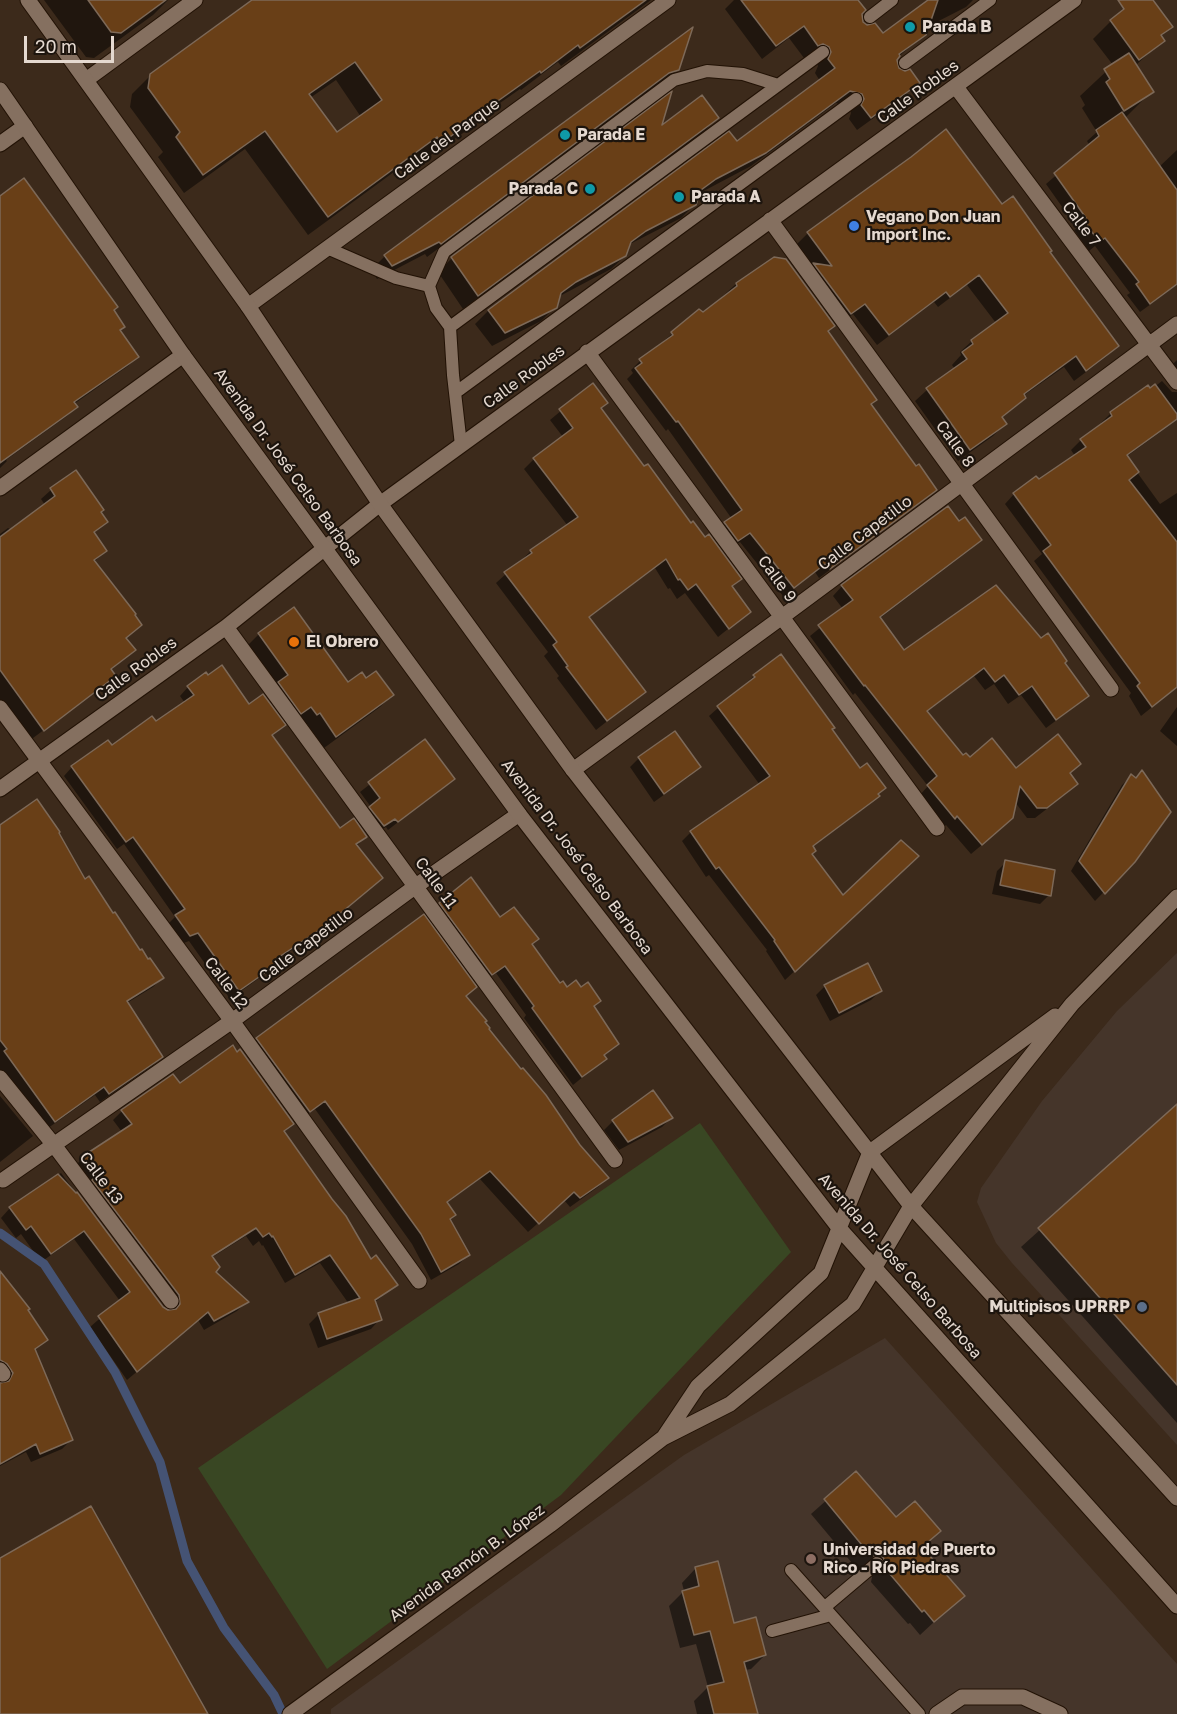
<!DOCTYPE html>
<html>
<head>
<meta charset="utf-8">
<style>
  body { margin:0 }
  #map { position:relative; width:1177px; height:1714px; overflow:hidden; background:#3c2a1b; font-family:"Golos Text",sans-serif }
  canvas { display:block }
  .scale { position:absolute; left:24px; top:36px; width:90px; height:27px; box-sizing:border-box; border:3px solid #e5d9d0; border-top:0; padding-left:8px; font-size:18px; line-height:21px; white-space:nowrap; color:#e5d9d0; -webkit-text-stroke:4px #1d150e; paint-order:stroke }
</style>
</head>
<body>
<div id="map">
<canvas width="1177" height="1714"></canvas>
<div class="scale">20 m</div>
</div>
<script>
const ctx = document.querySelector('canvas').getContext('2d');
ctx.lineJoin = 'round';
function fill(path, color) { ctx.fillStyle = color; ctx.fill(path, 'evenodd'); }
function stroke(path, color, width, dash) { ctx.strokeStyle = color; ctx.lineWidth = width; ctx.lineCap = dash ? 'butt' : 'round'; ctx.setLineDash(dash || []); ctx.stroke(path); }
function label(font, color, halo, rows, align = 'center') {
  ctx.font = font + ' "Golos Text",sans-serif'; ctx.lineWidth = 4.5; ctx.setLineDash([]); ctx.textBaseline = 'middle'; ctx.strokeStyle = halo; ctx.fillStyle = color; for (const [text, x, y, turn = 0] of rows) {
    ctx.save(); ctx.translate(x, y); ctx.rotate((+turn || 0) * Math.PI / 180); ctx.textAlign = isNaN(turn) ? turn : align; if (halo) ctx.strokeText(text, 0, 0); ctx.fillText(text, 0, 0); ctx.restore();
  }
}
const education = new Path2D(`
  M1177 953V1445L1012 1263 996 1243 977 1202 981 1188 1042 1101 1117 1011Z
  M885 1338 1177 1664V1714H331V1709L684 1455Z`);
const green = new Path2D(`
  M700 1123 791 1252 561 1495 327 1669 198 1468Z`);
const shadow = new Path2D(`
  M44 0H168L153 15 94 58 86 57Z
  M254 0H651L561 66 558 62 521 90 520 89 480 117 469 129 422 161 417 155 308 235 245 149 184 193 158 157 163 152 130 107 132 94 151 75ZM336 80 361 117 337 134 310 98Z
  M734 0H856L862 22 882 35 930 0H973L966 7 927 27 925 34 897 58 896 60 897 69 918 82 904 96 857 130 849 119 851 113 849 107 836 103 751 166 698 194 695 204 681 218 630 244 625 256 611 269 558 297 555 307 541 321 492 346 475 324 488 311 729 133 736 143 820 81 815 73 818 66 816 60 808 57 804 58 789 38 762 59 725 9Z
  M1132 0H1151L1171 27 1160 37 1163 40 1135 66 1152 91 1125 118 1159 167 1177 150V285L1140 312 1127 295 1130 293 1095 246 1089 251 1074 230 1077 228 1046 184 1090 146 1087 141 1097 132 1082 108 1085 105 1080 96 1113 65 1093 39Z
  M690 31 678 69 664 83 654 87 427 257 425 254 377 279 371 270 385 256Z
  M670 95 659 129 717 118 704 132 463 309 438 272 452 258Z
  M912 158 1001 207 1048 252 1117 346 1106 357 1074 381 1064 367 1023 396 1024 398 1001 419 1005 424 993 436 958 461 915 401 927 390 955 369 952 365 961 355 960 352 972 341 996 323 967 285 938 307 934 302 877 345 853 314 839 325 796 245 808 233Z
  M0 198 113 311 119 331 137 357 128 366 74 404 76 407 67 416 6 460 7 461 0 468Z
  M775 258 833 326 827 332 870 405 915 468 935 490 925 499 819 578 815 572 783 596 740 542 728 550 716 533 732 519 668 429 666 431 627 379 633 373 631 370 640 361 699 311 703 314 736 284Z
  M1177 360V390L1169 378 1172 375 1173 364Z
  M1162 381 1172 392H1177V420L1126 457 1160 504 1177 493V687L1141 716 1129 696 1131 693 1034 561 1042 554 1005 504 1014 494 1039 481 1075 456 1071 450 1081 440 1102 425 1101 423 1110 414 1147 387 1149 391Z
  M592 385 600 409 644 468 690 525 740 579 731 588 749 612 718 637 685 593 677 599 670 588 668 589 655 568 588 618 644 692 596 730 557 678 559 676 544 656 548 652 496 583 531 551 568 526 524 469 534 459 563 437 550 420Z
  M75 472 106 521 93 534 105 551 94 562 140 625 125 639 134 650 110 671 114 676 104 685 29 741 0 703V534L8 528 12 530 45 505 41 499 51 490Z
  M959 523 980 540 970 550 879 619 904 652 1041 640 1063 663 1087 696 1077 705 1046 728 1021 695 1008 704 994 684 985 690 974 676 926 712 963 757 1016 770 1079 764 1069 774 1076 784 1066 794 1035 818H1027L1015 802 1002 828 971 854 946 825 944 827 919 796 928 786 855 693 853 695 810 636 843 609 833 596 842 586Z
  M293 609 348 684 366 680 392 695 380 707 324 748 307 724 305 726 247 646 259 634Z
  M754 676 831 729 860 771 884 788 869 805 812 847 810 854 843 897 908 865 785 980 766 951 767 950 709 875 706 877 682 841 691 832 760 785 709 716Z
  M188 687 249 706 284 725 271 737 340 831 365 837 356 847 372 887 314 935 273 963 274 965 265 974 230 999 189 941 181 944 167 925 175 917 124 844 117 849 64 776 72 767 155 723 185 703 180 696Z
  M1177 707V746L1160 731Z
  M425 741 453 779 388 830 386 827 374 834 361 817 371 807 360 792Z
  M639 758 699 767 690 776 654 802 630 767Z
  M1142 772 1134 861 1095 901 1071 871 1122 785 1131 776 1135 779Z
  M0 827 57 833 85 881 139 952 162 978 153 987 127 1003 161 1057 152 1066 100 1102 95 1095 41 1133 0 1082Z
  M1006 862 1049 895 1040 904 992 894 997 871Z
  M440 904 500 920 531 945 560 985 567 989H581L599 1001 593 1007 617 1043 603 1056 605 1059 573 1085 524 1018 526 1015 496 973 483 983 432 913Z
  M825 986 880 991 871 1000 830 1021 816 995Z
  M465 997 579 1146 607 1178 598 1187 570 1207 564 1200 528 1232 480 1179 446 1203 449 1219 468 1255 459 1264 431 1280 412 1244 315 1109 300 1120 248 1048 257 1039Z
  M179 1085 292 1124 283 1133 371 1261 396 1285 374 1303 380 1319 371 1329 318 1348 309 1324 318 1315 349 1304 320 1263 285 1283 263 1245 262 1246 259 1241 253 1246 246 1236 211 1258 214 1272 246 1302 237 1311 204 1330 198 1320 127 1380 90 1327 120 1301 74 1239 41 1262 21 1234 16 1238 1 1218 10 1208 61 1173 162 1308 171 1311 170 1305 69 1171 79 1162 122 1132 113 1120 122 1111Z
  M0 1096 33 1136 0 1162Z
  M1177 1106V1423L1021 1247Z
  M671 1118 662 1127 619 1150 604 1130 613 1121Z
  M0 1292 26 1311 46 1340 34 1351 71 1440 62 1449 31 1462 26 1452 0 1466V1390L12 1385 0 1369Z
  M856 1474 895 1519 939 1531 921 1548 962 1596 920 1635 910 1623 908 1624 871 1582 872 1577 869 1571 865 1568 859 1569 853 1562 852 1563 811 1514Z
  M695 1569 733 1625 765 1655 751 1669 745 1670 756 1714H697L694 1701 708 1687 696 1644 680 1648 669 1606 684 1591 682 1583Z`);
const stream = new Path2D(`
  M0 1233 44 1264 115 1372 160 1462 187 1561 224 1628 274 1695 283 1714`);
const building = new Path2D(`
  M88 0H166L121 33 111 32Z
  M252 0H646L580 48 578 45 541 73 540 71 488 108 489 110 441 143 437 137 328 217 265 131 203 175 176 137 180 132 148 88 150 74ZM355 62 382 100 337 132 309 94Z
  M741 0H858L866 10 862 14 863 22 867 25 875 23 883 33 928 0H938L926 35 899 54 900 56 897 60 899 68 905 71 910 69 920 83 871 118 861 105 864 99 862 94 850 91 766 153 716 179 701 190 696 205 646 231 631 242 626 256 576 282 561 293 557 308 505 333 488 310 729 131 737 141 835 68 828 59 831 52 829 47 823 44 818 46 804 26 776 46Z
  M1118 0H1153L1173 27 1161 35 1165 41 1139 60 1110 20 1124 9Z
  M693 27 679 70 669 73 441 244 439 242 392 266 384 255Z
  M1129 53 1154 92 1124 111 1106 82 1110 79 1104 69Z
  M672 91 662 125 702 95 719 118 478 296 451 257Z
  M1122 112 1177 190V284L1150 304 1136 284 1139 282 1105 238 1099 242 1083 219 1086 218 1054 173 1099 136 1096 130Z
  M946 129 1002 204 1013 196 1052 251 1050 252 1119 346 1086 371 1076 356 1024 394 1026 398 1002 417 1007 424 970 450 926 388 967 359 962 352 973 344 971 340 1008 313 979 275 950 297 946 292 889 335 865 304 851 314 813 263 832 266 807 232 911 157Z
  M24 178 118 307 114 310 125 327 120 330 139 357 74 402 78 407 0 463V196Z
  M774 257 786 259 835 326 828 331 877 400 871 404 916 466 919 464 937 490 830 569 825 564 794 588 750 533 738 541 724 522 742 510 678 421 676 422 635 368 642 363 639 359 673 335 671 332 699 309 703 312 737 286 736 283Z
  M593 383 608 403 601 408 644 466 648 464 691 523 693 521 705 537 709 534 742 579 732 586 751 612 729 629 696 584 688 590 680 579 678 580 666 559 589 617 646 692 607 721 566 667 568 666 553 645 557 642 504 572 532 553 530 550 578 517 533 458 573 428 559 409Z
  M1155 384 1177 414V419L1127 455 1139 472 1129 480 1177 542V687L1152 707 1137 686 1140 683 1043 551 1051 545 1013 493 1036 476 1039 479 1086 447 1080 439 1112 416 1110 412 1148 385 1150 388Z
  M76 470 104 510 101 512 108 522 94 532 107 551 94 560 136 614 135 615 142 625 126 638 136 650 111 669 116 676 44 731 0 670V537L55 496 50 488Z
  M948 506 959 521 965 517 982 540 880 617 904 650 996 585 1041 638 1048 633 1067 661 1065 663 1089 696 1056 720 1032 686 1019 695 1004 675 995 682 984 668 927 711 963 755 966 753 970 757 992 738 1016 768 1058 734 1081 764 1070 773 1078 784 1047 808H1037L1020 786 1013 818 982 845 957 816 955 819 927 785 937 776 865 685 864 686 818 625 853 600 841 585Z
  M294 607 348 682 362 672 366 678 376 671 394 695 336 737 320 713 317 715 311 707 301 714 278 682 288 675 258 633Z
  M781 654 835 728 832 729 860 768 867 763 886 788 878 794 880 796 813 846 816 851 812 854 843 895 901 840 919 856 795 972 774 941 775 940 719 867 716 869 690 831 770 776 717 706 755 677 753 675Z
  M222 665 249 704 263 694 286 725 272 735 340 828 354 818 367 837 356 844 383 878 324 927 273 961 276 965 239 991 198 933 190 936 175 915 185 909 133 837 126 842 71 766 108 740 112 745 152 716 156 721 194 695 187 686 206 672 208 675Z
  M675 731 701 767 664 794 638 757Z
  M425 739 455 779 398 822 395 819 384 826 369 807 380 798 368 782Z
  M1142 770 1171 812 1135 862 1105 894 1079 861 1131 774 1136 778Z
  M37 799 60 832 59 833 85 879 89 876 113 913 115 912 140 950 142 949 148 959 150 958 164 978 127 1001 163 1057 109 1094 104 1087 55 1122 4 1051 7 1049 0 1040V825Z
  M1005 860 1055 870 1051 896 1000 885Z
  M471 877 500 917 514 907 539 939 532 944 560 983 563 981 567 987 576 980 581 987 588 982 601 1001 594 1006 619 1044 604 1055 607 1059 582 1077 532 1008 534 1006 505 966 492 975 439 903Z
  M424 914 477 987 466 996 487 1021 485 1022 490 1028 489 1029 521 1069 523 1068 546 1095 580 1145 609 1178 580 1198 574 1192 539 1224 490 1171 447 1202 456 1215 450 1219 470 1255 441 1272 421 1234 325 1101 310 1112 256 1038Z
  M868 963 882 991 839 1013 824 985Z
  M233 1045 237 1052 240 1049 294 1124 284 1131 332 1199 346 1216 371 1259 376 1255 398 1285 375 1300 382 1320 327 1339 318 1313 360 1298 330 1255 295 1275 273 1236 272 1237 269 1233 263 1237 256 1228 212 1256 220 1267 216 1272 249 1302 214 1321 208 1312 137 1372 98 1316 130 1292 84 1231 51 1254 31 1226 26 1230 9 1207 58 1174 76 1193 77 1192 163 1307 168 1310 176 1309 180 1304 179 1295 92 1180 94 1178 80 1158 132 1124 121 1110 173 1074 180 1083Z
  M653 1090 673 1118 628 1142 612 1120Z
  M1177 1104V1385L1038 1228Z
  M0 1271 30 1309 28 1310 48 1340 35 1349 73 1440 40 1454 36 1444 0 1464V1383L9 1381 13 1373 7 1364 0 1360Z
  M856 1471 896 1517 915 1501 941 1531 922 1547 965 1596 934 1622 924 1610 922 1612 884 1567 885 1562 883 1557 879 1555 874 1556 868 1549 866 1550 824 1499Z
  M91 1506 208 1714H0V1558Z
  M718 1561 734 1623 756 1617 766 1655 744 1662 758 1714H714L707 1686 724 1682 710 1631 694 1635 682 1591 699 1586 695 1567Z`);
const lane = new Path2D(`
  M870 17 892 0
  M905 63 990 0
  M327 248 396 278 429 286
  M450 327 823 52
  M455 393 856 99
  M461 445 453 375 450 327 436 308 429 286 444 252 674 80 707 71 743 74 778 85
  M791 1570 919 1714
  M825 1607 877 1563
  M772 1631 831 1615`);
const street = new Path2D(`
  M86 80 195 0
  M956 87 1177 382
  M0 144 25 126
  M770 220 1111 689
  M248 306 668 0
  M587 352 937 828
  M0 488 183 355
  M226 627 615 1160
  M0 708 232 1021 419 1281
  M573 770 782 617 1177 324
  M0 789 226 627 380 504 1074 0
  M0 1078 54 1145 171 1301
  M3 1180 232 1021 416 886 519 814
  M0 1370 3 1374
  M937 1714 962 1697H1023L1060 1714`);
const secondary = new Path2D(`
  M28 0 248 306 380 504 573 770 911 1206 1177 1498
  M0 90 183 355 519 814 839 1228 1177 1606
  M664 1437 698 1386 821 1273 870 1152 1055 1016
  M290 1714 550 1525 663 1438 730 1404 853 1304 911 1206 1072 1004 1177 897`);
const markers = [
  [910,27,6,"#0f9aa8"],
  [565,135,6,"#0f9aa8"],
  [590,189,6,"#0f9aa8"],
  [679,197,6,"#0f9aa8"],
  [854,226,6,"#3f7fe0"],
  [294,642,6,"#e8710a"],
  [1142,1307,6,"#5c6f8a"],
  [811,1559,6,"#8d6e63"]
];
const poiNames = [
  ["Parada B",922,27],
  ["Parada E",577,135],
  ["Parada C",578,189,"right"],
  ["Parada A",691,197],
  ["Vegano Don Juan",866,217],
  ["Import Inc.",866,235],
  ["El Obrero",306,642],
  ["Multipisos UPRRP",1130,1307,"right"],
  ["Universidad de Puerto",823,1550],
  ["Rico - Río Piedras",823,1568]
];
const streetNames = [
  ["Calle Robles",918,92,-36],
  ["Calle del Parque",447,139,-36],
  ["Calle 7",1081,224,53],
  ["Calle Robles",524,377,-36],
  ["Calle 8",955,444,54],
  ["Avenida Dr. José Celso Barbosa",288,467,54],
  ["Calle Capetillo",865,533,-37],
  ["Calle 9",777,579,54],
  ["Calle Robles",136,669,-36],
  ["Avenida Dr. José Celso Barbosa",577,857,53],
  ["Calle 11",436,883,54],
  ["Calle Capetillo",306,945,-37],
  ["Calle 12",226,983,53],
  ["Calle 13",101,1178,53],
  ["Avenida Dr. José Celso Barbosa",900,1266,49],
  ["Avenida Ramón B. López",467,1563,-36]
];
fill(education, '#45352a');
fill(green, '#394723');
fill(shadow, '#0007');
stroke(stream, '#455374', 9);
fill(building, '#693f17');
stroke(building, '#7d6958', 1.5);
stroke(lane, '#221205', 14);
stroke(street, '#221205', 17);
stroke(secondary, '#221205', 17);
stroke(lane, '#857060', 12);
stroke(street, '#857060', 15);
stroke(secondary, '#857060', 15);
for (const [x, y, r, color] of markers) { const dot = new Path2D(); dot.arc(x, y, r, 0, 2 * Math.PI); ctx.fillStyle = color; ctx.fill(dot); stroke(dot, '#1d150e', 2); }
label('bold 16px', '#e5d9d0', '#1d150e', poiNames, 'left');
label('16px', '#e5d9d0', '#1d150e', streetNames);
</script>
</body>
</html>
